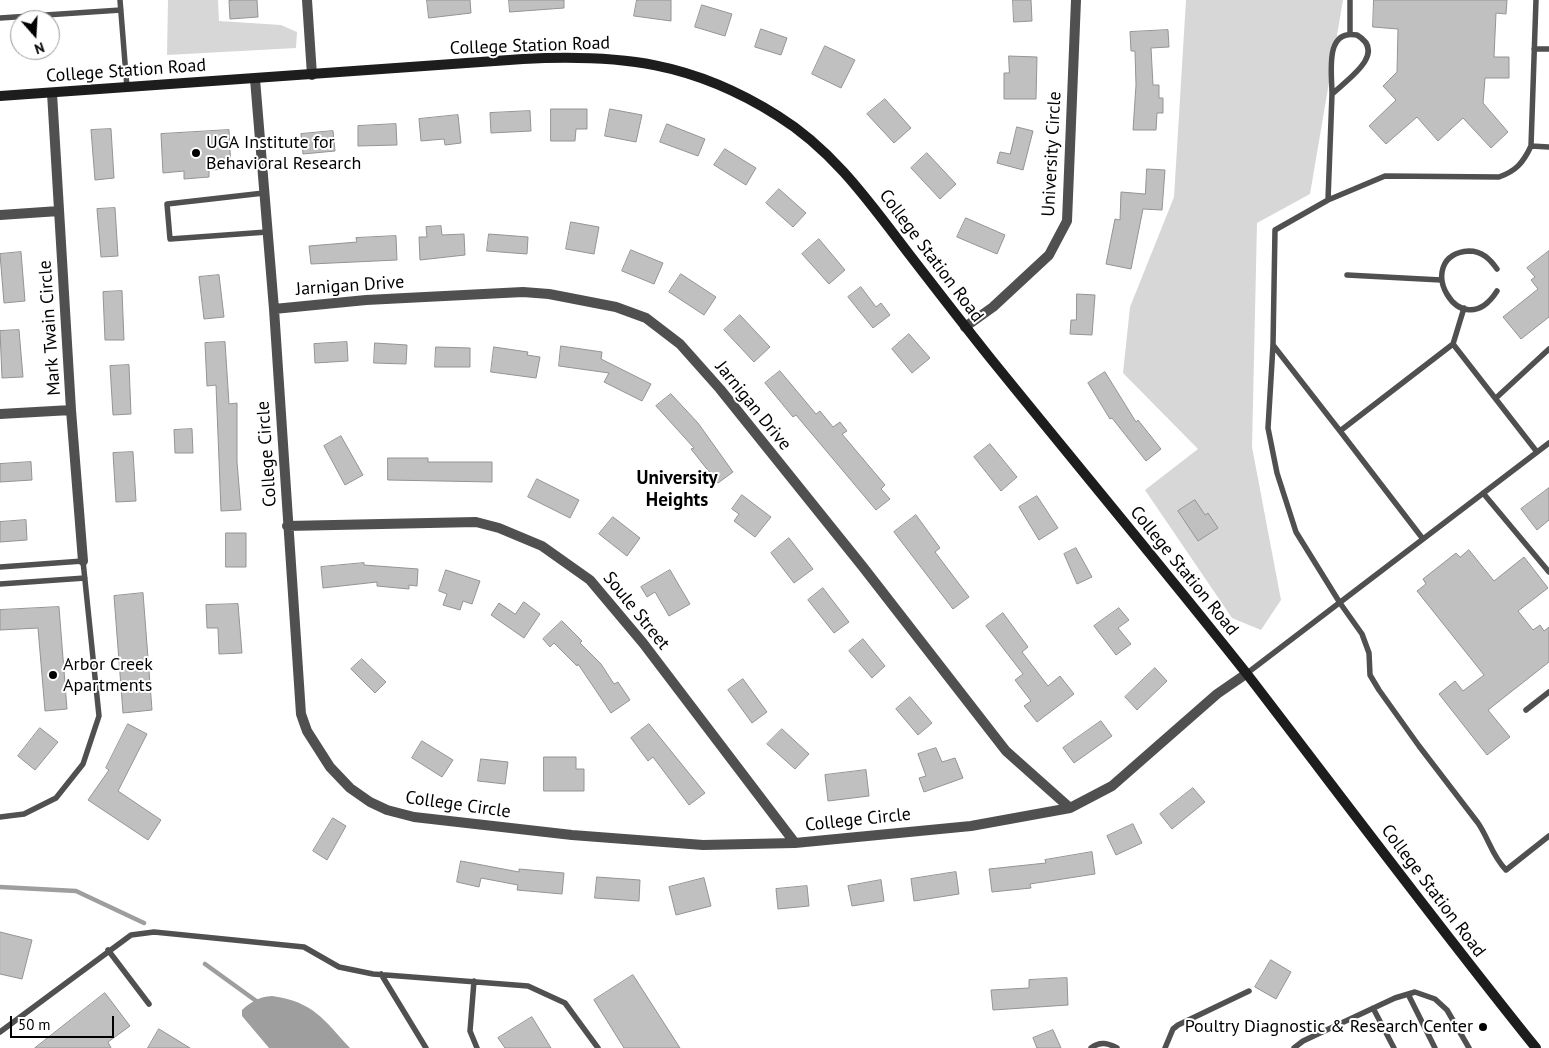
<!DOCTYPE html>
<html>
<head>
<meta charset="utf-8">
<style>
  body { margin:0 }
  #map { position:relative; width:1549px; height:1048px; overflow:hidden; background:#fff; font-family:"PT Sans",sans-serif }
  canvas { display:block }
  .north { position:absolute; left:10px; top:10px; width:50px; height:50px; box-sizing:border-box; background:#fff; border:1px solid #999; border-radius:50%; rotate:161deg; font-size:14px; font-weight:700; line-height:20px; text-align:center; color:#000 }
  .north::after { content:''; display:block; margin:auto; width:18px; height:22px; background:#000; clip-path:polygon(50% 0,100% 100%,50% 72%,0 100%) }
  .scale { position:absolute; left:10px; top:1016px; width:104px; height:22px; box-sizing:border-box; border:2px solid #000; border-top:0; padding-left:6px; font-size:15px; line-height:18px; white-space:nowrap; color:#000; -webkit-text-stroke:4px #fff; paint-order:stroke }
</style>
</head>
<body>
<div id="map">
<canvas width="1549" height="1048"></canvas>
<div class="north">N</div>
<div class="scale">50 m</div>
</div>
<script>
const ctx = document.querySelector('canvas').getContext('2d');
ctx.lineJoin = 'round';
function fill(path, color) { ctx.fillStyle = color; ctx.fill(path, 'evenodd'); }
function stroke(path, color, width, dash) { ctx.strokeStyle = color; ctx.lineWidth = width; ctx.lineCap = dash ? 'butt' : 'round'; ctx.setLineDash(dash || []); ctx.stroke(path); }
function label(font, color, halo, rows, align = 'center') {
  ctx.font = font + ' "PT Sans",sans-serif'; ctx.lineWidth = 4; ctx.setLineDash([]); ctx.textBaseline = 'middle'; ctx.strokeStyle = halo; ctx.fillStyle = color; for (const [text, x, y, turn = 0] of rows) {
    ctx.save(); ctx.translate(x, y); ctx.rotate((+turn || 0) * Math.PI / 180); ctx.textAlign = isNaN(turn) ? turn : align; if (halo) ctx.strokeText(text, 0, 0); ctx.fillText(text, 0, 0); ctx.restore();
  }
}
const green = new Path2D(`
  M168 0H218L219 21 281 25 297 32 296 48 167 55Z
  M1186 0H1343L1310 194 1257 223 1252 447 1281 600 1261 630 1232 618 1145 490 1198 449 1123 373 1130 307 1174 197Z`);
const water = new Path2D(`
  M272 996C314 1002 323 1019 350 1048H269L242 1016V1010C252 1001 259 997 272 996Z`);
const stream = new Path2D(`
  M0 887 76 891 144 923
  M205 964 259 1003`);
const building = new Path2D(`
  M234 0H257L258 17 230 19 229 1Z
  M427 0H470L471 13 429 18Z
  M509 0H564V8L510 12Z
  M637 0H671V21L634 16Z
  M1013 0H1031L1032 21 1014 22Z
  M1374 0H1507L1506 14 1496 13 1494 57H1509V78H1485L1483 103 1508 132 1491 148 1463 118 1438 141 1417 117 1386 144 1369 126 1396 100 1383 86 1397 72 1398 29 1373 27Z
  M702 5 732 14 725 36 695 27Z
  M761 29 787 38 781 55 755 47Z
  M1168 30 1169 47 1151 48 1153 85H1159V98H1163V113H1157L1156 130H1133L1136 85 1135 51H1131L1130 32Z
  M825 46 855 60 841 88 812 74Z
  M1009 56 1037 57 1036 99H1004V73H1009Z
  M885 99 911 128 894 143 867 114Z
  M551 109H587V129H576L575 141H551Z
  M610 109 642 115 636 142 605 136Z
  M530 111 531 131 491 133 490 113Z
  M458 115 461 143 445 145 444 139 421 141 419 119Z
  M396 124 397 145 358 146V126Z
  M667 124 705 139 698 156 660 142Z
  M1017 127 1033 131 1023 170 997 163 1000 152 1010 154Z
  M111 129 114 178 95 180 91 130Z
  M229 130 231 169 209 170V177L184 179V171L163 173 161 134Z
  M333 131 335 151 303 154 301 134Z
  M725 149 756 168 746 185 714 165Z
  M927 153 956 184 940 199 911 168Z
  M1147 169 1165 170 1162 210 1143 209 1131 269 1106 264 1115 219 1120 220 1121 192 1145 194Z
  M779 189 806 213 793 227 766 203Z
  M115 208 118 256 101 257 97 209Z
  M966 218 1005 235 997 254 957 237Z
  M571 222 599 227 594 254 566 249Z
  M441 226 442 235 464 234 465 255 420 260 419 237H427L426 227Z
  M489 234 528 237 527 254 487 251Z
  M396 236 397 260 311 264 309 246 357 242 356 238Z
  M819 239 845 270 829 284 802 254Z
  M631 250 663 263 654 284 622 271Z
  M1549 251V317L1521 339 1503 317 1538 289 1531 280 1535 277 1527 268Z
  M21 252 25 301 4 303 0 254Z
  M681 274 716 297 704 315 669 292Z
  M219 275 224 317 204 319 199 277Z
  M861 287 876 307 881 303 890 315 873 328 848 297Z
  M122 291 124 340H105L103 292Z
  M1077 294 1095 295 1092 335 1070 334 1071 320H1076Z
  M740 315 770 347 754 362 724 330Z
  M19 330 23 377 2 378 0 331Z
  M909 334 930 358 912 373 892 349Z
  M225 342 229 404 237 403V462L241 510 221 511 216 385 207 386 205 343Z
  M347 342 348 361 315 363 314 344Z
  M375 343 407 345 406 364 374 363Z
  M561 346 602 352 601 359 651 384 642 401 604 382 609 373 559 366Z
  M436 347 470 348V367H435Z
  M494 347 528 352 527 355 540 357 536 378 491 372Z
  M129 365 131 414 113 415 110 366Z
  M780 371 816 414 820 411 833 427 840 422 847 431 842 434 885 485 881 489 890 499 876 510 796 415 793 417 765 383Z
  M1105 372 1136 422 1138 420 1161 449 1146 461 1112 418 1110 419 1088 383Z
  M671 394 698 423 733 472 718 483 691 449 694 448 656 406Z
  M192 429 193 453H175L174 430Z
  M341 436 363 475 345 485 324 446Z
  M990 444 1017 477 1001 491 974 457Z
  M133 452 136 501 116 502 113 453Z
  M388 458H428V462H492V482L388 480Z
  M31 462 32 480 0 482V464Z
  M537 479 579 500 570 518 528 497Z
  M1549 488V520L1537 530 1521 509Z
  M742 495 771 517 755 537 734 521 739 514 732 509Z
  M1037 496 1058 528 1039 540 1019 507Z
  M1195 500 1205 515 1208 513 1218 528 1198 541 1178 511Z
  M916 515 940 548 935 552 969 597 953 609 894 532Z
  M613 517 640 538 627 556 599 534Z
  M26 520 27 540 0 542V522Z
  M226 533H246V567H226Z
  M789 538 813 569 794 583 771 553Z
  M1076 548 1092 577 1077 584 1064 554Z
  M1469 550 1494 581 1524 557 1548 588 1518 611 1533 630 1540 625 1544 631 1549 627V662L1488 710 1510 737 1487 755 1439 694 1455 681 1463 691 1484 675 1417 591 1426 584 1423 579 1456 553 1460 557Z
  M364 563V565L418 569 417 586 409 585V589L377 586V582L323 588 321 567Z
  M446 570 480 581 472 604 463 601 460 610 443 605 447 594 439 591Z
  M670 570 690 604 669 616 655 592 647 597 641 587Z
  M823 588 849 622 834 633 808 600Z
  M143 593 152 710 123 713 114 596Z
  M524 602 540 614 524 638 491 615 499 603 515 614Z
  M238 604 242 653 219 654 218 628H207L206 605Z
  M59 607 67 709 45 711 38 628 0 630V610Z
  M1119 608 1129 620 1118 628 1131 644 1116 655 1094 626Z
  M1003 613 1028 647 1022 652 1048 686 1060 676 1074 694 1037 722 1024 706 1031 701 1015 680 1023 674 986 626Z
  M562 621 582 641 580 643 601 664 614 684 618 682 630 700 611 713 578 664 577 666 554 643 550 647 543 639Z
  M863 639 885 666 872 678 849 651Z
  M362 659 386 682 375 693 351 669Z
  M1155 668 1167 681 1137 710 1125 697Z
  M743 679 767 712 752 723 728 690Z
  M910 697 932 723 918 735 896 709Z
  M1101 721 1112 736 1074 763 1063 748Z
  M128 724 147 734 118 791 161 820 148 840 88 800 109 770 106 768Z
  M649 724 705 793 689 805 653 757 648 761 631 738Z
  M40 728 58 742 35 770 18 756Z
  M782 729 809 754 795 769 767 744Z
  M422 741 453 760 442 777 412 758Z
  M936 748 942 762 955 758 963 778 924 792 919 778 926 776 918 754Z
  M544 757H576V769H584V791H544Z
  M481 759 508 762 505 784 478 781Z
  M866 770 869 796 828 801 825 775Z
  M1193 788 1205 802 1172 829 1160 814Z
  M333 818 346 826 327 860 313 851Z
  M1133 824 1142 843 1116 855 1107 836Z
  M1092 852 1095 874 1030 884 1031 888 992 892 989 869 1046 863 1045 860Z
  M461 861 519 872V869L564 873 562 894 517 890 518 885 481 878 479 887 457 882Z
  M956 872 959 894 914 901 911 879Z
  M597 877 640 880 639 901 595 898Z
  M704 878 711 906 676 915 669 887Z
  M881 880 884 901 852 906 848 886Z
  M807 886 809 906 778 909 776 889Z
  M0 932 32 940 22 979 0 974Z
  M1271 960 1291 972 1276 999 1255 987Z
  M633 975 680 1048H624L594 1000Z
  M1067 978 1068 1005 993 1010 991 990 1029 988V980Z
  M105 993 130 1026 108 1042 111 1048H35Z
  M532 1017 551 1048H505L498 1038Z
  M159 1029 190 1048H148Z
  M1053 1030 1061 1048H1037L1033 1038Z`);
const lane = new Path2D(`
  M120 0 127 88
  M1536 0 1531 146C1523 163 1516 171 1499 177L1385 176 1328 200 1275 230 1273 345 1268 428 1277 473 1296 532 1340 603 1362 634 1369 653 1370 675 1379 690 1419 746 1478 823C1489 839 1492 856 1506 870L1549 836
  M0 18 121 10
  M1350 33V0
  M1534 49H1549
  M1531 146 1549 147
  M264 193 167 204 170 239 267 232
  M1328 200 1332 94C1347 80 1388 53 1357 35 1324 29 1332 73 1332 94
  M1497 269C1490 259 1482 251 1469 251 1410 255 1460 349 1497 291
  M1347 275 1441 280
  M1453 344 1464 308
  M1273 345 1340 431
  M1496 398 1549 349
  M1483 493 1549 572
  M1423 539 1340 431 1453 344 1537 452
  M0 567 83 561 99 716 83 764 56 798 24 814 0 817
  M0 584 85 578
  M1246 674 1549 443
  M1526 710 1549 692
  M108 950 149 1004
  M381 974 426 1048
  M474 981 470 1031 477 1048
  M1408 994 1435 1048
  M1373 1008 1394 1048
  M0 1032 131 935 154 932 304 947 339 967 373 974 528 986 565 1003 598 1048
  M1091 1048C1100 1041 1108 1043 1117 1048
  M1165 1048 1173 1029 1178 1025 1249 991
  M1294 1048 1303 1041 1395 998 1415 992 1435 999 1447 1010 1469 1048`);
const street = new Path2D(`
  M307 0 312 75
  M255 79 274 309 301 714 307 731 330 767 350 788 370 802 387 810 414 817 572 835 703 845 795 843 971 826 1070 808 1112 786 1217 694 1246 674
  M52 93 71 410 83 561
  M0 215 59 211
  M274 309 366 300 523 292 549 294 616 307 646 318 680 344 720 389 863 567 1006 751 1070 808
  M965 327 993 307 1049 255 1067 221 1076 0
  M0 414 71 410
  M287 526 476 522 499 528 542 546 590 580 643 643 795 843`);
const secondary = new Path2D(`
  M0 96 523 59C621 54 693 62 778 116 833 150 870 203 909 254 936 289 963 324 991 359 1076 464 1163 568 1247 674 1343 799 1437 925 1536 1048`);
const markers = [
  [196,153,5,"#000"],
  [53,675,5,"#000"],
  [1483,1027,5,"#000"]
];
const streetNames = [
  ["College Station Road",530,46,-2],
  ["College Station Road",126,71,-4],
  ["University Circle",1052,154,-87],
  ["College Station Road",931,256,53],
  ["Jarnigan Drive",350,286,-4],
  ["Mark Twain Circle",50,328,-94],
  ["Jarnigan Drive",753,406,51],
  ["College Circle",267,454,-94],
  ["College Station Road",1184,571,51],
  ["Soule Street",636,611,51],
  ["College Circle",458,805,8],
  ["College Circle",858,820,-6],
  ["College Station Road",1433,891,53]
];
const poiNames = [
  ["UGA Institute for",206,143],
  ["Behavioral Research",206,164],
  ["Arbor Creek",63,665],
  ["Apartments",63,686],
  ["Poultry Diagnostic & Research Center",1473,1027,"right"]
];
const neighbourhoodNames = [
  ["University",677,479],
  ["Heights",677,501]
];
fill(green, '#d7d7d7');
fill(water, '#9e9e9e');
stroke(stream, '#9e9e9e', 4.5);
fill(building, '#c0c0c0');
stroke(building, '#949494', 1);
stroke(lane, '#505050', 5.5);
stroke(street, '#505050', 10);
stroke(secondary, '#1d1d1d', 10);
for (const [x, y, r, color] of markers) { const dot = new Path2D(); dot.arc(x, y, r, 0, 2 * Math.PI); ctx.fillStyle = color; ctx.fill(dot); stroke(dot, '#fff', 2); }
label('18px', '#000', '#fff', streetNames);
label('18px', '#000', '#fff', poiNames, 'left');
label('bold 19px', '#000', '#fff', neighbourhoodNames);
</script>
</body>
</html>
